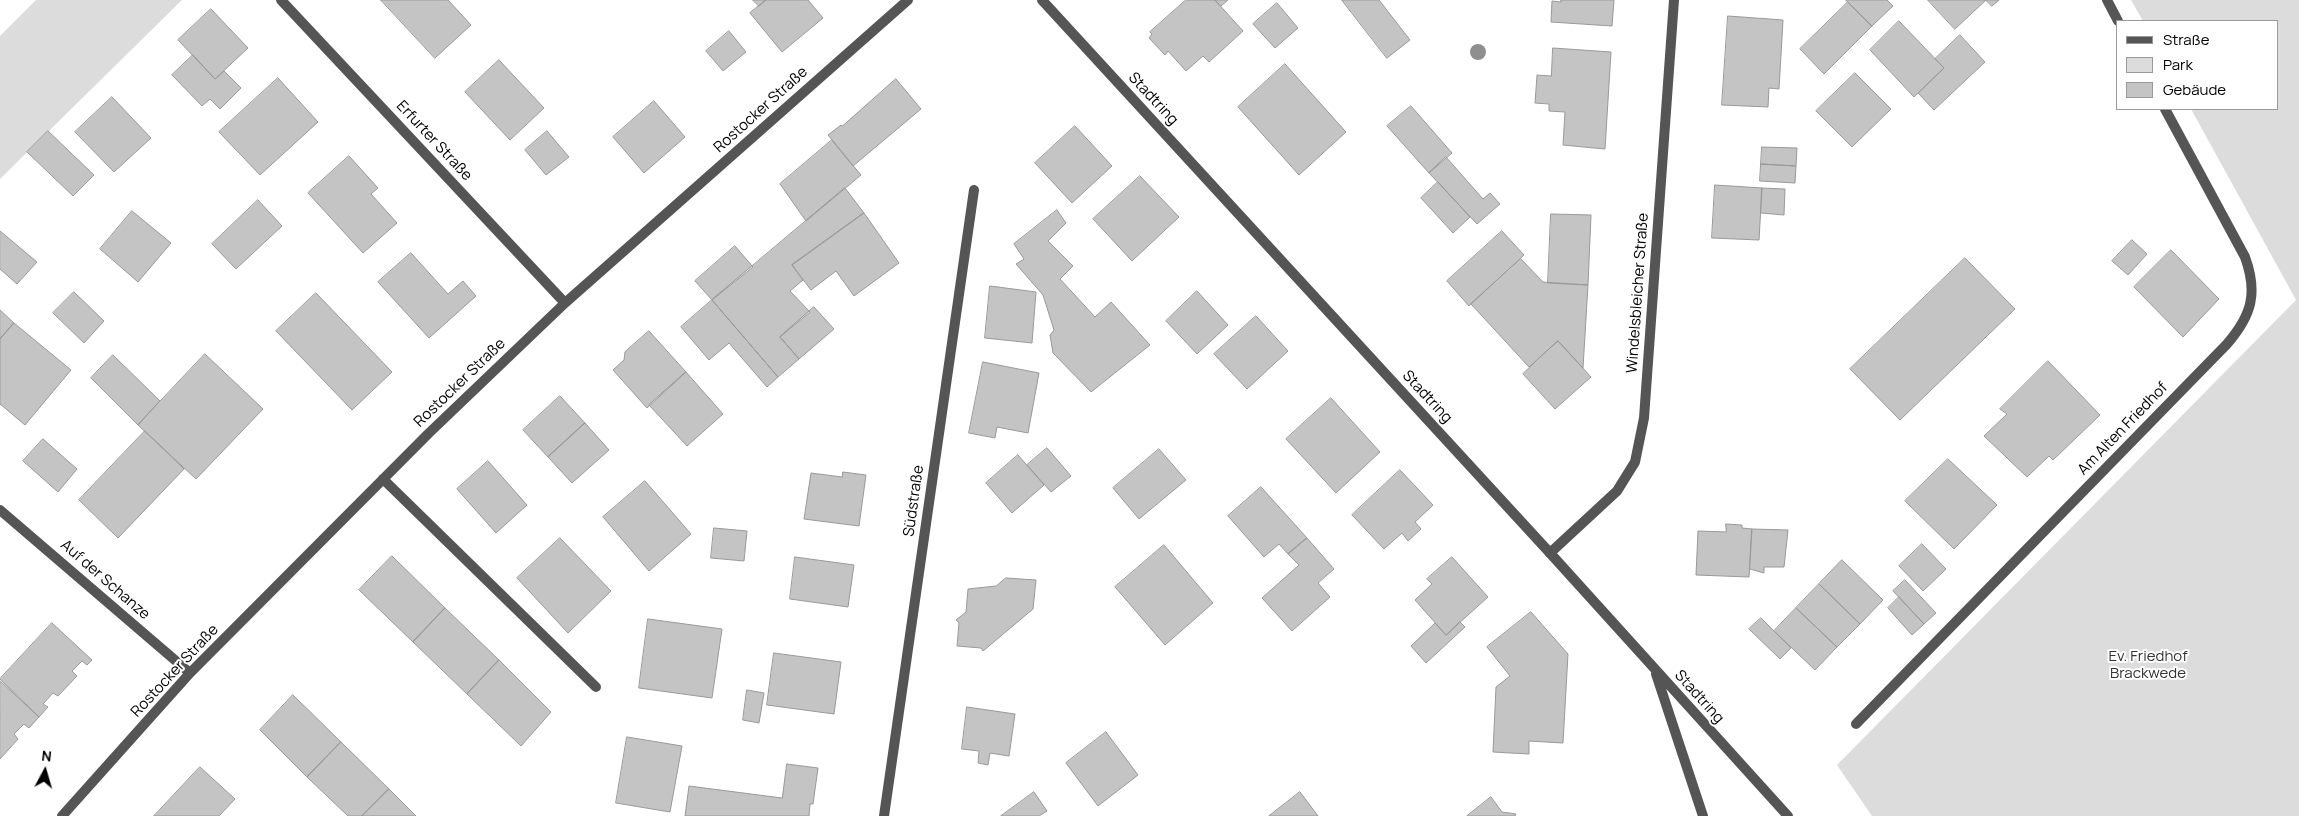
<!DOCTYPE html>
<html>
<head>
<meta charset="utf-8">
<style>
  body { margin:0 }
  #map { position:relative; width:2299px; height:816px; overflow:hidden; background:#fff; font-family:Manrope,sans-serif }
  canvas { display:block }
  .legend { position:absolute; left:2116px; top:20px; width:162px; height:90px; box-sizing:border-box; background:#fff; border:1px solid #999; margin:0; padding:6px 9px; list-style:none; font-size:15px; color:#000 }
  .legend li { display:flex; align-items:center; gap:10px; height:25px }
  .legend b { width:25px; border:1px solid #999 }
  .north { position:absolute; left:20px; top:746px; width:50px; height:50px; -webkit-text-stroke:4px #fff; paint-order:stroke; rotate:6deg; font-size:14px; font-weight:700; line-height:20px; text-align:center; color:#000 }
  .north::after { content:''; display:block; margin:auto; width:18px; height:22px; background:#000; clip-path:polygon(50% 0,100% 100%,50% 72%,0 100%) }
</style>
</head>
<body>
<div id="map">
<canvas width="2299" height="816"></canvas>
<ul class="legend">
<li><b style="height:6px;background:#555"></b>Straße</li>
<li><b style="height:14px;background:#dcdcdc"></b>Park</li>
<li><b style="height:14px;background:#c4c4c4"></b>Gebäude</li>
</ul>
<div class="north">N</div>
</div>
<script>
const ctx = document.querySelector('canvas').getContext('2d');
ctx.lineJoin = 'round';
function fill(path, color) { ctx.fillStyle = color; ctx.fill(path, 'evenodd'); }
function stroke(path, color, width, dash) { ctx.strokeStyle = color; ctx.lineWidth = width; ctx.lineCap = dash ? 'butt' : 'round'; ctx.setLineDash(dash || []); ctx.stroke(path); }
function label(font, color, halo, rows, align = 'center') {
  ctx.font = font + ' Manrope,sans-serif'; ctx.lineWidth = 4; ctx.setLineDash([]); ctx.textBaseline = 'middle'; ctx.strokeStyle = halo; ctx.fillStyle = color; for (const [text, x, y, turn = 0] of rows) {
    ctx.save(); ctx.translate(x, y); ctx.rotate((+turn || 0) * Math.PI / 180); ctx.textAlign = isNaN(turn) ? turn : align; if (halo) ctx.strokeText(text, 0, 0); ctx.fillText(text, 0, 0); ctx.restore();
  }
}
const green = new Path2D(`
  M36 0H182L0 179V36Z
  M2131 0H2299V816H1872L1837 765 2296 300 2191 109H2278V21H2143Z`);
const building = new Path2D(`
  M381 0H448L471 25 435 58Z
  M753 0H766L759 6Z
  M766 0H808L823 18 782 52 750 13Z
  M1186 0H1215L1243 31 1209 62 1203 56 1186 71 1168 51 1165 55 1149 38 1152 34 1150 32Z
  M1215 0H1228L1221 6Z
  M1342 0H1379L1410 40 1387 58Z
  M1561 0H1614L1612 26 1551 22 1552 1 1561 2Z
  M1846 0H1887L1893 6 1872 26Z
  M1928 0H1986L1955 29Z
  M1986 0H1999L1992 6Z
  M1848 2 1872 26 1824 74 1800 49Z
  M1277 3 1298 28 1275 48 1253 24Z
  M211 9 248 48 215 79 178 40Z
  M1728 16 1783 20 1779 89 1769 88 1768 107 1722 105Z
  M1899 21 1944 68 1914 97 1870 50Z
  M729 31 746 52 723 71 706 51Z
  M1960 35 1985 62 1934 110 1918 93 1944 68 1935 59Z
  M1553 48 1611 52 1605 149 1563 145 1565 112 1549 111V104L1535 103 1537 75 1551 76Z
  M193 55 215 79 224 71 241 88 220 109 210 99 202 106 172 75Z
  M499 60 544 108 510 140 465 92Z
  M1285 64 1346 132 1299 175 1238 107Z
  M1855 73 1891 109 1852 147 1816 111Z
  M278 78 318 122 260 175 219 132Z
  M896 79 921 109 853 166 828 135 841 125 842 126Z
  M112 97 151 138 114 172 75 132Z
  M654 101 685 137 644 173 613 137Z
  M1411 106 1452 153 1429 173 1387 126Z
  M1075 126 1112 166 1072 203 1035 163Z
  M48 131 94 175 73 196 27 152Z
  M547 131 569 157 546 175 525 150Z
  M832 140 861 175 806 221 780 184Z
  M1762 147 1797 148 1796 166 1761 164Z
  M349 156 378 188 371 194 397 223 363 253 308 193Z
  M1446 157 1483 199 1490 193 1500 204 1477 224 1429 173Z
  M1761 164 1796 166 1795 183 1760 181Z
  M1140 176 1179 217 1132 261 1093 219Z
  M1438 182 1470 217 1453 233 1421 198Z
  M1715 185 1762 188 1759 240 1712 238Z
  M845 188 864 213 792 265 803 280 790 291 810 312 780 337 799 359 778 377 712 300Z
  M1762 188 1785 189 1784 215 1761 213Z
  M258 200 282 226 236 269 212 244Z
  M1057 210 1066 223 1048 241 1073 266 1060 279 1095 317 1111 302 1150 345 1091 392 1053 353 1050 335 1054 330 1043 295 1016 264 1024 259 1014 244Z
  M132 211 171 243 138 282 100 249Z
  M864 213 899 263 854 296 836 271 811 290 792 265Z
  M1551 214 1591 215 1588 285 1548 283Z
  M0 231 37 262 17 284 0 269Z
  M1502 231 1524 255 1469 306 1447 281Z
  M2132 240 2147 254 2128 275 2112 261Z
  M735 246 753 267 712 300 695 281Z
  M2171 250 2219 299 2183 337 2134 287Z
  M411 253 448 294 463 281 476 296 429 338 378 282Z
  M1965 258 2015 309 1900 420 1850 369Z
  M1521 259 1543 282 1588 285 1583 368 1558 341 1529 367 1471 304Z
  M990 286 1036 292 1032 343 985 338Z
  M1197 291 1228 325 1197 354 1166 321Z
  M74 292 104 321 84 343 53 313Z
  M316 293 392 372 352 410 276 331Z
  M712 300 778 377 767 387 729 343 709 360 681 327Z
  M814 307 834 329 799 359 780 337Z
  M0 310 14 323 0 339Z
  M1256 316 1288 351 1247 389 1214 354Z
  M14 323 71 370 25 425 0 404V339Z
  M649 331 686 372 647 408 613 370 624 360 625 352Z
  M1558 341 1591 377 1555 409 1523 374Z
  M205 354 263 409 196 479 138 425Z
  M113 355 160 401 138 425 91 378Z
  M2048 361 2100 415 2053 460 2049 456 2027 477 1984 436 2007 414 2000 409Z
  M983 362 1039 373 1028 433 997 427 995 438 969 433Z
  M686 372 723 414 687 446 649 405Z
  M560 396 585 423 548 457 523 430Z
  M1331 398 1380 452 1336 493 1286 439Z
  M585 423 609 450 572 483 548 457Z
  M145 431 184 469 118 538 79 500Z
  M43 439 77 469 58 492 23 461Z
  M1047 448 1071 476 1051 492 1027 465Z
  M1159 449 1186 480 1139 519 1113 488Z
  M1018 455 1044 485 1012 513 986 483Z
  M1948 459 1997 505 1954 549 1905 501Z
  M488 461 527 505 496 533 457 489Z
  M1400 470 1433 505 1415 522 1421 529 1408 541 1402 533 1384 549 1352 515Z
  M843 472 866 475 859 526 804 519 811 473 842 477Z
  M645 481 691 534 649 571 603 517Z
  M1261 487 1307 538 1288 554 1279 544 1264 557 1228 516Z
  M1726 524 1742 525V528L1752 529 1749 577 1696 575 1698 531 1726 532Z
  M714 528 747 531 744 561 711 558Z
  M1752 529 1788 530 1784 567H1764V573L1750 569Z
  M560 538 611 591 568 633 517 578Z
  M1307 538 1334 569 1318 583 1330 597 1292 631 1262 598 1299 565 1288 554Z
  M1922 544 1946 569 1923 591 1899 566Z
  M1164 545 1213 603 1165 645 1115 587Z
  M392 556 445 608 413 642 359 590Z
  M795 557 854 565 848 607 790 599Z
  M1452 557 1488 597 1446 635 1415 600 1432 584 1427 579Z
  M1842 560 1883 600 1860 624 1819 584Z
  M1006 578 1036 580 1033 609 983 651 981 648 957 646 959 623 956 620 966 612 968 589 996 586Z
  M1905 580 1936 613 1924 624 1893 591Z
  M1819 584 1860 624 1837 647 1796 608Z
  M1899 597 1924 624 1912 635 1888 608Z
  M445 608 499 660 467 694 413 642Z
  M1796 608 1837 647 1815 670 1774 631Z
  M1531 612 1568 654 1563 743 1529 741V754L1493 752 1496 687 1510 676 1487 647Z
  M1761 618 1791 648 1780 659 1749 629Z
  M648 619 722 629 712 698 639 688Z
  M1460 622 1465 627 1426 663 1411 646 1435 623 1446 635Z
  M52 623 92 660 87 665 82 661 72 671 77 676 58 696 53 693 43 704 48 707 39 717 0 679Z
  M774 653 841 662 834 714 767 705Z
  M499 660 551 712 521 746 467 694Z
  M0 681 39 717 29 728 24 724 14 734 18 739 0 759Z
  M747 690 764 693 759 723 743 720Z
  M293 695 341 742 307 777 260 730Z
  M967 707 1015 714 1009 756 990 753 988 765 978 763 979 751 962 749Z
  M1106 732 1138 775 1098 806 1066 763Z
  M627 737 682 746 670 812 616 803Z
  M341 742 389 789 362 816H348L307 777Z
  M787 764 818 768 813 804H810L809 816H685L689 786 782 798Z
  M200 767 235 799 219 816H154Z
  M389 789 416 816H362Z
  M1034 792 1047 811 1039 816H1001Z
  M1300 792 1318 816H1269Z
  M1491 797 1502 812 1516 814 1515 816H1467Z`);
const service = new Path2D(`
  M383 479 596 687`);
const minor = new Path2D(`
  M281 0 565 303
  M2107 0 2118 21
  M0 510 190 673
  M1550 553 1617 491 1635 462 1644 418 1674 0
  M1856 724 2227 344C2252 315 2258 293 2245 257L2165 109
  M62 816 190 673 429 433 565 303 908 0
  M884 816 974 190`);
const tertiary = new Path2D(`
  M1042 0 1550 553 1788 816
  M1656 674 1703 816`);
const trees = [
  [1478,52]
];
const streetNames = [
  ["Stadtring",1153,99,47],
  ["Rostocker Straße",761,110,-42],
  ["Erfurter Straße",434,141,47],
  ["Windelsbleicher Straße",1638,293,-86],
  ["Rostocker Straße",460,383,-44],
  ["Stadtring",1427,397,47],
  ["Am Alten Friedhof",2123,429,-46],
  ["Südstraße",914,501,-82],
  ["Auf der Schanze",105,580,41],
  ["Rostocker Straße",175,671,-47],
  ["Stadtring",1699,697,48]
];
const parkNames = [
  ["Ev. Friedhof",2148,657],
  ["Brackwede",2148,674]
];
fill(green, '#dcdcdc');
fill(building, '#c4c4c4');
stroke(building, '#999', 1);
stroke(service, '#555', 10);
stroke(minor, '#555', 10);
stroke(tertiary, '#555', 10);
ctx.fillStyle = '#8f8f8f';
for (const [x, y] of trees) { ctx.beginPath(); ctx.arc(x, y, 8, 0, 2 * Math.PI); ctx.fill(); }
label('15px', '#000', '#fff', streetNames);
label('15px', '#333', '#fff', parkNames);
</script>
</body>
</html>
